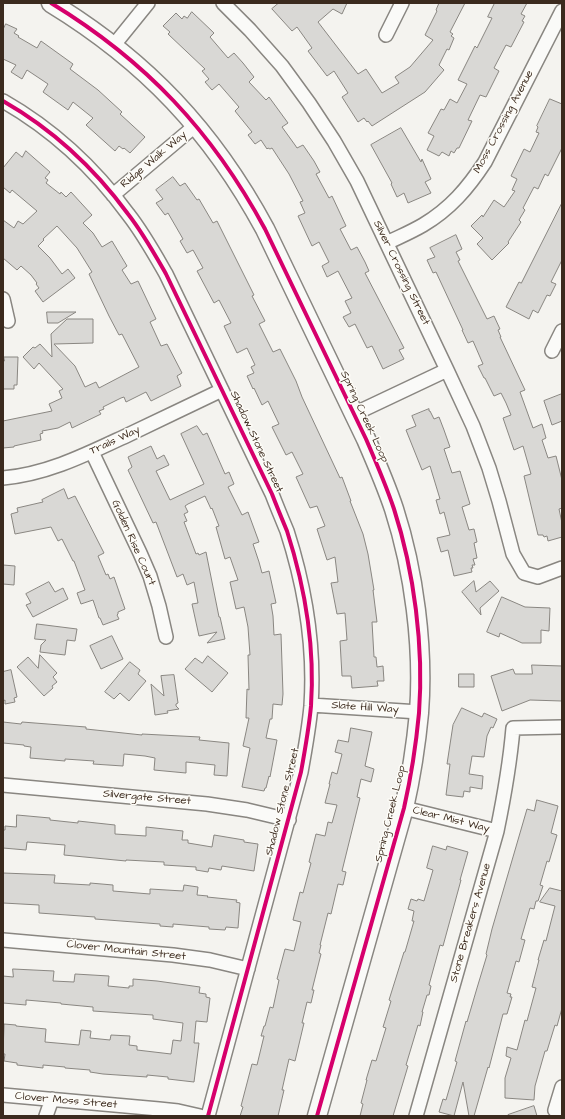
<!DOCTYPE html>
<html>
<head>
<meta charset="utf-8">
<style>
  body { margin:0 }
  #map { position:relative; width:565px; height:1119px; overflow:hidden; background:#f4f3ef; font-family:"Architects Daughter",sans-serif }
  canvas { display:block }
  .frame { position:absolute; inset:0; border:4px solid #3b2a1e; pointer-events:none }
</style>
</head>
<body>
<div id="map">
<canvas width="565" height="1119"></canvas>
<div class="frame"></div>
</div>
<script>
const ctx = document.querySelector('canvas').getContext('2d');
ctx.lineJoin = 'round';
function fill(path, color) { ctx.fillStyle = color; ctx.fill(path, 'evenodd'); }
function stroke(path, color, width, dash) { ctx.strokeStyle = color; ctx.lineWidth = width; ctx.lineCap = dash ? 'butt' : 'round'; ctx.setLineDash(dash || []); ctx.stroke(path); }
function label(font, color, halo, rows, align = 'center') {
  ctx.font = font + ' "Architects Daughter",sans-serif'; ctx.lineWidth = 3; ctx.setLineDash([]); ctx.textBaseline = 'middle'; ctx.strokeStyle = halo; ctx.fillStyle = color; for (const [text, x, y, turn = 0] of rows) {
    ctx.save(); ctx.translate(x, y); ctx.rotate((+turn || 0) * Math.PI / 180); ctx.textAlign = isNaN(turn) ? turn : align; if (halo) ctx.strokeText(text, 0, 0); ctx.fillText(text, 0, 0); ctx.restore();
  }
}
const building = new Path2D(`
  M279 3H347L342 14 333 9 318 22 358 74 366 69 382 93 399 83 395 77 410 67 433 40 425 35 437 11 436 10 439 3H465L450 32 453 34 451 36 454 38 449 50 447 49 439 65 444 70 425 92 372 126 368 121 367 122 364 118 358 122 342 97 348 93 334 71 327 76 308 51 312 48 297 27 292 31 272 9Z
  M495 3H527L521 14 525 16 522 21 524 22 511 47 506 45 494 68 499 71 486 97 480 95 468 120 472 121 459 148H457L454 153 451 151 449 156 442 152 439 156 427 150 434 136 428 133 441 109 444 110 450 99 457 103 467 84 458 80 475 46 477 48 492 18 488 17Z
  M192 12 214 33 210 37 228 58 234 53 243 63 254 77 249 82 266 100 269 97 288 123 282 127 295 145 297 148 303 145 314 161 320 172 316 174 329 198 332 196 346 226 340 229 351 250 357 247 365 262 369 271 365 273 404 348 399 350 404 359 383 369 372 346 367 348 355 324 349 327 343 317 351 313 345 301 352 298 338 271 327 277 322 266 329 262 319 242 312 246 298 216 305 213 300 202 303 201 289 174 272 148 270 149 268 148 267 149 261 140 255 144 248 135 252 132 235 111 239 107 219 84 212 90 205 82 209 79 202 71 205 69 168 34 170 32 163 26 176 13 182 19 184 16 187 18Z
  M6 24 17 29 14 33 19 36 18 37 37 48 41 41 73 64 70 69 98 90 122 112 120 114 145 137 130 153 124 148 123 149 119 146 115 151 86 125 93 118 73 102 68 110 43 92 48 84 27 70 22 79 11 72 16 65 3 59V30Z
  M550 99 562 104V148L548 176 545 174 538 189 534 187 523 208 525 210 519 220 521 222 508 242 509 243 492 260 477 244 483 238 471 226 482 215 483 217 494 200 504 207 515 191 512 190 517 179 511 176 524 149 530 152 539 133 536 132 538 127 537 126Z
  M401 128 421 162 422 159 431 179 425 182 431 193 408 203 404 193 397 197 391 184 392 183 371 145Z
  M26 151 50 172 45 178 48 180 46 183 60 194 61 192 66 197 71 192 92 215 83 223 93 233 102 247 112 241 127 266 122 270 131 284 138 281 156 319 150 322 161 346 167 344 182 373 177 376 181 386 151 401 146 392 126 402 124 397 121 398 103 407 104 409 99 411 101 414 72 428 70 422 58 428 42 431 43 433 40 434 41 440 14 446V447L3 448V421L52 411 49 404 62 398 59 391 63 389 39 363 34 369 23 357 33 347 35 348 40 344 52 357 51 334 67 319H93V343L54 344 75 366 85 387 96 382 99 388 139 367 122 334 119 335 109 316 89 274 92 272 77 248 57 226 43 239 44 240 38 246 50 258 62 274 68 269 75 278 43 302 35 291 39 288 36 284 37 283 31 275 21 266 17 270 3 258V220L14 228 18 221 23 224 37 211 12 190 10 193 3 187V168L16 152 22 157Z
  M173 177 180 186 185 183 197 200 199 199 213 223 217 221 254 295 252 296 265 321 259 324 273 352 280 349 296 381 302 397 340 478 342 477 351 501H350L363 534 368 554 374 590H373L377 622H372L374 657H376L377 667 383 666 384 681H377L378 686 352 688 351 676H342L340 641 347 640 345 613 337 614 331 583 338 582 335 557 327 560 317 529 325 526 317 506 310 508 296 477 303 474 292 452 286 455 272 427 279 424 268 401 262 405 254 388 253 389 247 376 254 373 251 367 255 365 247 348 237 353 224 326 231 323 219 300 214 303 197 271 203 268 193 250 187 253 180 241 183 239 168 213 165 215 156 203 163 199 156 190Z
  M562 203V260L551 282 556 284 550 296 547 295 538 313 533 310 529 319 506 307 519 282 521 283Z
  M456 235 462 249 456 252 460 260 458 261 487 319 494 316 500 329 498 330 501 337H500L525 390 520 392 533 428 542 424 546 438 542 440 548 458 556 456 562 480V508L559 509 562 523V537L548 541 547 536 544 537 543 535H538L524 476 531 474 523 446 514 450 503 418 511 415 506 403 501 393 494 396 485 378H484L478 366 483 364 473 341 468 343 462 330H463L436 272 433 273 427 260 435 257 430 248Z
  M47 312H76L58 323H48Z
  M4 357H18L17 385H14V389H3V361H4Z
  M562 394V421L552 425 544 401Z
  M429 409V411H430L434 419 439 417 444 430 450 447 444 449 452 473 460 471 470 504 462 507 469 530 474 529 477 542 474 543 477 558 473 559 475 565H472L473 568H471L472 572 454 576 448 550 441 552 437 538 450 535 444 512 440 514 436 500 440 499 430 466 422 470 406 430 416 426 412 416Z
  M197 426 203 435 207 433 225 474 229 472 234 484 228 487 242 515 248 512 259 542 253 544 259 562 262 573 269 571 276 603 271 604 273 616 274 635 281 634 283 694 282 705 273 704 272 719H270L266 738 277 740 270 777 269 776 266 788H265L264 791 242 787 250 748 243 746 249 718H246L247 689 249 690 248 655H250L248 627 244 607 236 609 230 582 238 580 230 557 225 559 216 527 219 526 212 508 211 509 205 496 188 504 185 506 188 512 184 514 187 521 184 522 196 554 198 553 199 555 206 552 219 617H220L225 639 207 643 217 632 199 636 192 604 198 603 194 582 187 585 183 574 177 577 156 522 153 523 128 470 132 467 128 457 151 446 157 459 164 455 169 465 156 471 170 500 204 484 181 434Z
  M64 489 68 499 75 496 104 553 98 556 106 575 108 574 110 579 114 577 125 609 118 612V614L117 615 119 619 103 625 100 618H99L93 600 81 604 77 593 85 590 74 561H73L62 539 58 541 51 527 15 534 11 514 18 512 17 508 43 502 42 500Z
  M3 565 15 566 14 585 3 584Z
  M474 581 476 592 490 581 499 591 480 608 481 615 462 592Z
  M49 582 55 592 63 588 68 599 33 617 26 605 31 603 26 594Z
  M502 597 525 607 550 608 549 631 541 630V643H522L500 633 499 637 487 632Z
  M37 624 77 629 75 641 67 640 65 655 40 652 41 645 46 640 35 639Z
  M112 636 123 659 101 669 90 646Z
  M40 655 57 673 53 677 57 682 52 686 53 688 44 696 17 667 28 657 38 668Z
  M208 656 228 673 212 692 185 669 195 658 202 663Z
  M130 662 140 670 138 674 146 681 129 701 120 693 114 699 105 692Z
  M532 665 562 666V701L530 700 502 711 491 676 513 669 515 674H532Z
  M11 670 17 697 14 698 15 702 5 704V700L3 701V672Z
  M459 674H474V687H459Z
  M174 675 178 703 176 704V706L179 709 167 711 168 713 155 715 151 684 164 696 161 676Z
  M462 708 482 717 484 713 497 719 493 728 491 727 487 736 484 757 472 756 469 774 483 776 482 789 470 787V792L464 791 463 797 446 795 450 764H447L453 725Z
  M3 722 21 724 22 722 86 727V729L142 735V734L200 737 199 740 229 743 227 776 214 775 215 765 186 762V773L154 770 155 758 145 756 124 754 123 766 93 764 94 761 65 759V761L30 758 31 747 24 746V745L3 743Z
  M351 728 372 732 365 766 374 769 371 782 361 779 357 797 360 798 342 871 346 872 343 885 338 884 331 914 328 913 320 945H321L319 953 321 954 312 990H314L311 1003 307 1002 302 1023H304L295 1061 289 1059 282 1090H284L278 1116H240L243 1107 241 1106 252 1064 257 1065 264 1036H261L264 1026H265L270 1007 273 1008 279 980 277 979 285 949 294 951 301 922 293 920 300 892 303 893 311 863 309 862 316 834 325 836 328 822 332 823 337 805 325 803 330 784H329L332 772 337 774 342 754 335 752 338 740 348 742Z
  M537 800 558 806 551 833 557 835 549 862 547 861 540 885 543 886 538 901H536L534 909 530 908 521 939 525 940 519 962 516 961 507 993 511 994 510 997H512L507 1014H503L489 1068 488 1067 474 1116H469L463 1082 454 1116 439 1112 443 1099 446 1100 457 1062 455 1061 466 1021 467 1022 477 988 487 955 486 954 492 929 527 809 534 811Z
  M17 815 50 818V820L78 823V821L115 825V834L146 836V827L183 831 182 840H188V843L212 847 214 835 244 840V842L258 844 254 871 222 866 221 870 209 868 208 872 196 870V867L164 865V862L126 860V861L64 855 65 845 27 842 26 850 3 848V830H5V826L16 827Z
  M433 846 446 850 447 846 468 852 460 880H461L443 946 440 945 429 985 431 986 429 995H427L422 1012H423L420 1026 418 1025 406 1065 408 1066 393 1116H360L363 1104 361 1103 367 1080H366L372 1060 376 1061 386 1028 383 1027 391 1001 389 1000 404 952H405L414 921H412L414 911 408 909 411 899 417 901 418 899 424 901 433 870 427 868Z
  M3 873 55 875 54 883 90 885V883L113 885V891L150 894V889L183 891 184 885 198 887 197 895 208 896 207 897 237 900 236 902 240 903 238 928 226 927 225 930 209 929V927L173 924V927L160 926V924L95 919V917L39 913V905L3 903Z
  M550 888 562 891V1008L557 1026 555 1025 547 1051H545L535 1086 534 1100 505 1098V1078L511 1058 506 1056 507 1047 517 1050 525 1020 527 1021 536 988 532 987 539 960H538L544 940 546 941 555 906 540 902Z
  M13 969 54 971 53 981 74 982 75 974 109 976 108 986 129 988V986H133V979L157 981 200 987 199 993 206 994V997L210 998 207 1022 196 1021 194 1043H199L194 1082 168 1079V1077L147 1075V1077L103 1074 90 1072V1070L65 1068V1067L43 1065V1068L17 1065V1063L4 1061 5 1054H3L4 1024 16 1025V1026L46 1029 45 1042 79 1045 81 1030 91 1031 90 1038 110 1040 111 1035 130 1036 129 1045 137 1046V1050L171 1054 173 1040 181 1041 183 1023 153 1019V1015L93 1011V1007L61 1004V1003L26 1000V1005L3 1003V976L13 977Z
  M534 1106 537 1116H508V1115Z`);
const street = new Path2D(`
  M223 3 250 30 282 66 309 103 334 141 357 181 447 370 473 426 489 468 499 501 513 554 524 573 538 577 562 568
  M386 35 402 3
  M114 45 148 3
  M3 101C52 129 95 169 128 214 143 233 154 253 166 274L272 494C277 507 282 519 287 531 305 587 315 647 311 706 309 728 305 750 301 772L208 1116
  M113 195 196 125
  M387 243C399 237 411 232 423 225 450 209 468 188 485 162L562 11
  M3 299 8 321
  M552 351 562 331
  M354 414 447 370
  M92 452 140 553 150 576 159 606 166 637
  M3 478C49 474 89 453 130 434 161 419 191 405 222 390
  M311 705 419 712
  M3 785 207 804 247 810 289 820
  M404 808 497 831
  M3 940 173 955 210 960 248 969
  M562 1087 555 1110 562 1114
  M3 1095 159 1109 178 1111 200 1116
  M46 1116 52 1099
  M416 1116 497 831C504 797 510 763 513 728L562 727`);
const secondary = new Path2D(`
  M51 3C146 61 212 131 265 229L366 439C376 462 386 485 394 509 414 571 424 647 419 713 416 745 411 777 404 808L317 1116`);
const cycleway = new Path2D(`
  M51 3C146 61 212 131 265 229L366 439C376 462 386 485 394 509 414 571 424 647 419 713 416 745 411 777 404 808L317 1116
  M3 101C52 129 95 169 128 214 143 233 154 253 166 274L272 494C277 507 282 519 287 531 305 587 315 647 311 706 309 728 305 750 301 772L208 1116`);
const streetNames = [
  ["Moss Crossing Avenue",504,122,-62],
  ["Ridge Walk Way",154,160,-40],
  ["Silver Crossing Street",401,273,64],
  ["Spring Creek Loop",364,417,65],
  ["Trails Way",115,441,-25],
  ["Shadow Stone Street",256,442,65],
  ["Golden Rise Court",133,543,66],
  ["Slate Hill Way",365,708,4],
  ["Silvergate Street",147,798,5],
  ["Shadow Stone Street",283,802,-76],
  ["Spring Creek Loop",391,814,-76],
  ["Clear Mist Way",451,820,14],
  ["Stone Breakers Avenue",471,923,-74],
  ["Clover Mountain Street",126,951,6],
  ["Clover Moss Street",66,1101,5]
];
fill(building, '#d9d8d5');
stroke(building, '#898681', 1);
stroke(street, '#898681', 16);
stroke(secondary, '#898681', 21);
stroke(street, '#fafaf8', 13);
stroke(secondary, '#fafaf8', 18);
stroke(cycleway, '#d6006c', 4);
label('11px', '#3b2a1e', '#fdfcf7', streetNames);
</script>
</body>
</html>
